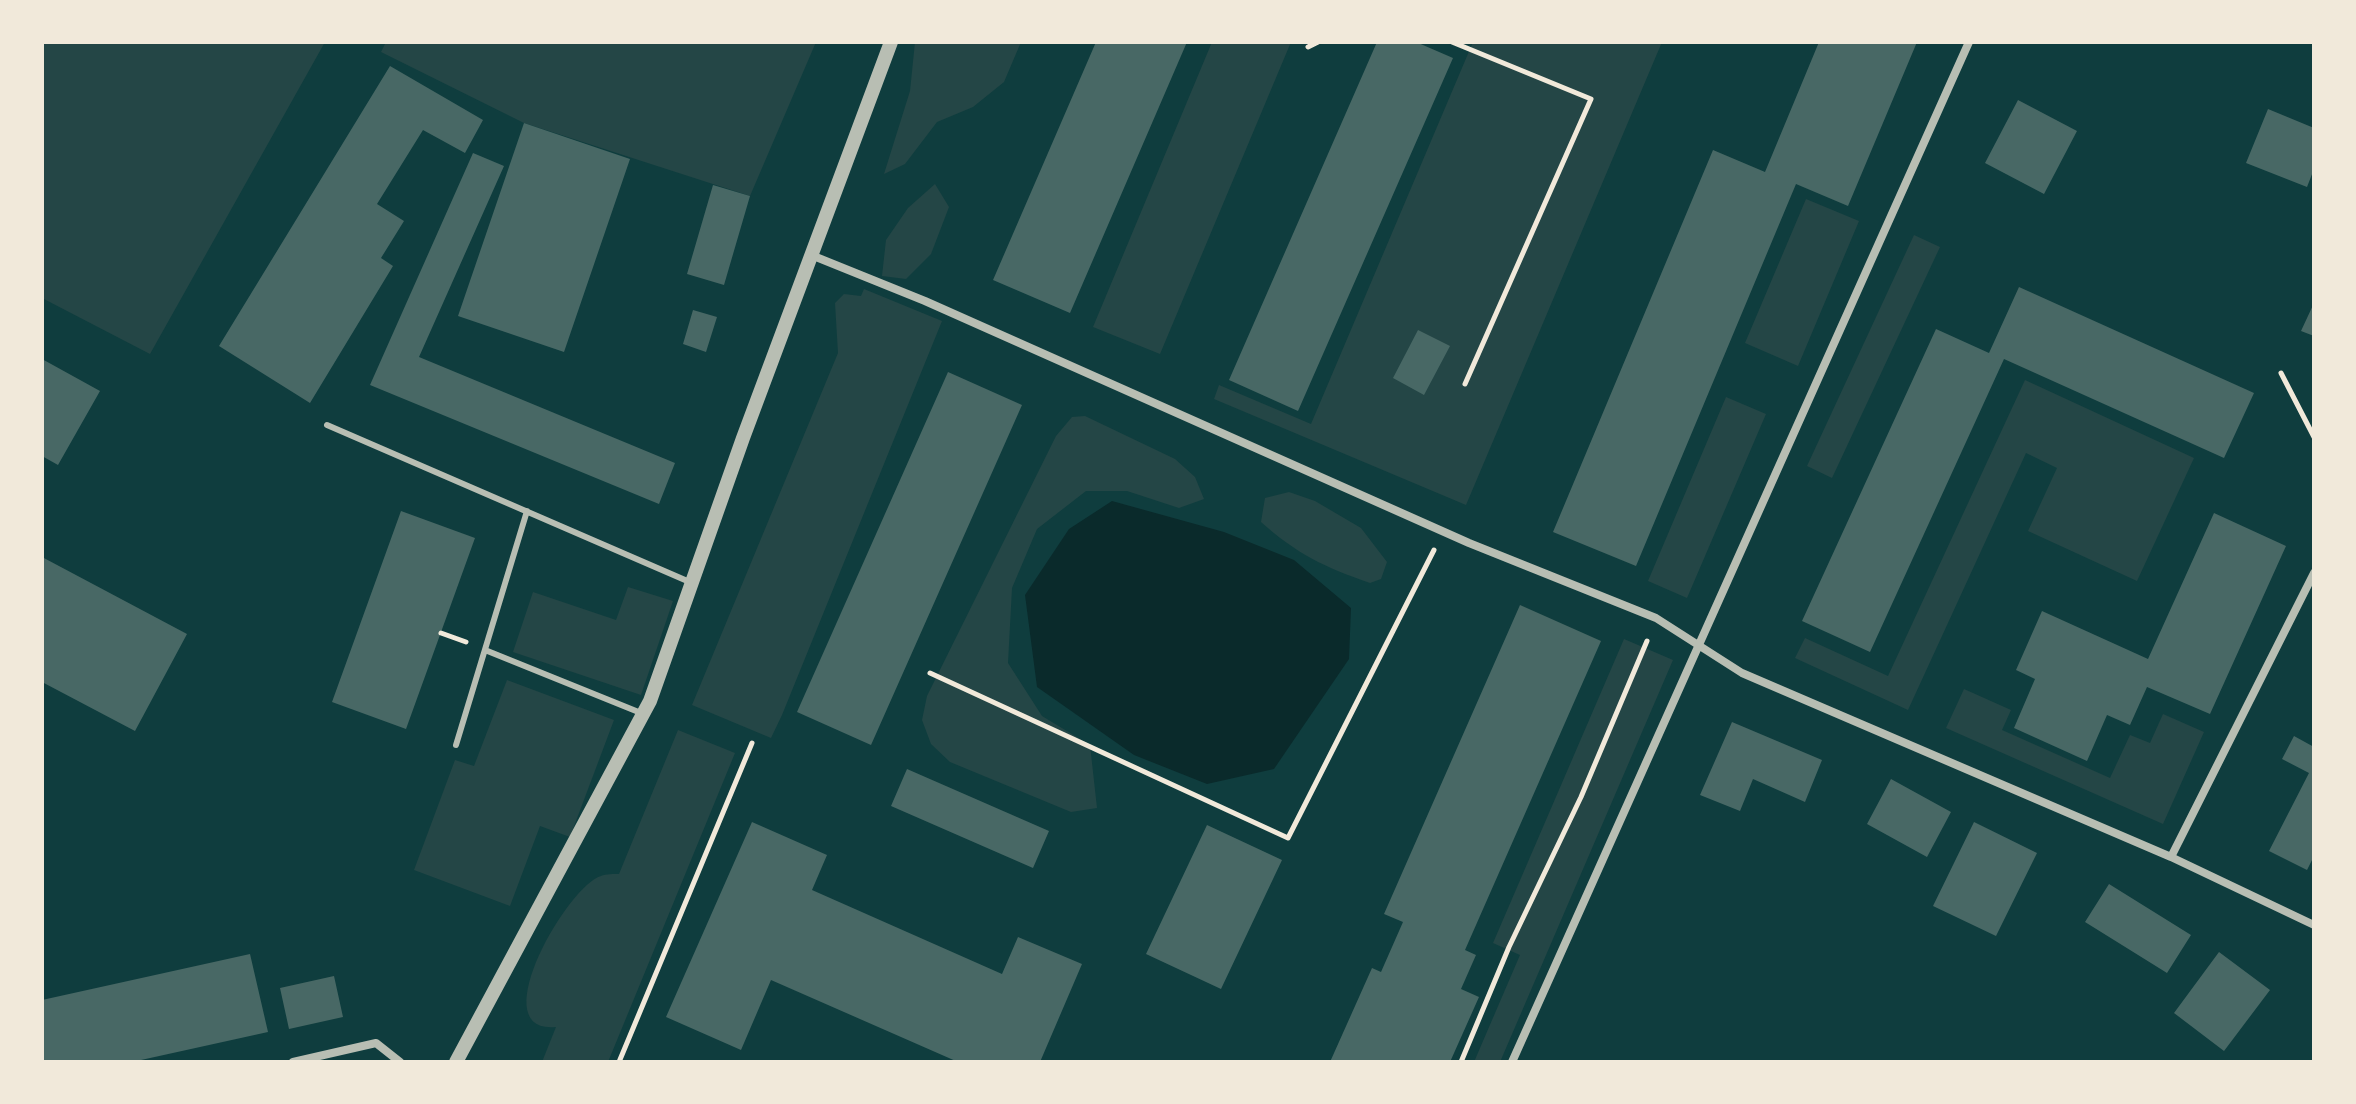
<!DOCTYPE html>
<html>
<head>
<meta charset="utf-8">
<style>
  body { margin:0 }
  #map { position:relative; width:2356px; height:1104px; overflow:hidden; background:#0f3d3e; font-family:"Crimson Pro",serif }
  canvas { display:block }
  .frame { position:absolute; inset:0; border:44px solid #f1e9da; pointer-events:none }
</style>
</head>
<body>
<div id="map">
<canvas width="2356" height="1104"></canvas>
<div class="frame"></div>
</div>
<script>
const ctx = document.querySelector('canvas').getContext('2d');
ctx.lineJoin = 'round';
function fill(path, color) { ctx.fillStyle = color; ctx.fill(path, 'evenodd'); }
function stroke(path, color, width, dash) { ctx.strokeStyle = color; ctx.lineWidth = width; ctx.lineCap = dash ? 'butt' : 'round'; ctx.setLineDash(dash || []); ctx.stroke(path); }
const green = new Path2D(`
  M42 42H325L150 354 42 298Z
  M386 42H816L750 196 524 123 381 52Z
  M915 42H1021L1004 82 973 107 937 122 905 164 884 174 910 91Z
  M1212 42H1291L1160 354 1093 327Z
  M1473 42H1662L1466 505 1214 399 1219 385 1311 424Z
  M935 184 949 207 931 254 906 279 882 276 886 240 908 208Z
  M1806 199 1859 221 1798 366 1745 343Z
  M1914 235 1940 247 1832 478 1807 466Z
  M864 289 942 321 782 715 771 738 692 705 838 353 835 303 844 294 861 296Z
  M2025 380 2194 458 2137 581 2028 531 2057 468 2026 453 1908 710 1795 658 1805 638 1888 676Z
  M1726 397 1766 414 1687 598 1648 581Z
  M1085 416 1175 459 1195 477 1204 499 1179 508 1127 491H1086L1037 529 1012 588 1008 663 1042 716 1090 745 1097 808 1071 812 950 762 931 744 922 720 927 696 1056 436 1072 417Z
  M1289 492 1315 501 1361 528 1387 562 1381 579 1370 583C1324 567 1297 554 1261 522L1265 498Z
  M628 587 673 601 641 695 513 652 533 592 616 620Z
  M1624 639 1673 660 1500 1062H1474L1520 955 1493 943Z
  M507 680 614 720 570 837 540 826 510 906 414 870 455 760 474 766Z
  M1964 689 2011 710 2002 730 2110 778 2130 735 2150 743 2163 714 2204 732 2163 824 1946 728Z
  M678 730 735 753 608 1062H542L556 1027C482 1034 567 886 601 876 606 874 614 874 619 874Z`);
const water = new Path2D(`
  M1112 501 1224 532 1294 560 1351 608 1349 659 1274 769 1207 784 1134 755 1037 687 1025 595 1069 529Z`);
const building = new Path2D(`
  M1096 42H1187L1070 313 993 280Z
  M1377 42H1416L1453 58 1298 411 1229 380Z
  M1819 42H1917L1848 206 1796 184 1636 566 1553 532 1713 150 1765 172Z
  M390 66 483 120 465 153 423 130 377 204 404 221 381 258 393 266 310 403 219 346Z
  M2018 100 2077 131 2044 194 1985 163Z
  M2268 109 2314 128V169L2307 187 2246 163Z
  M524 123 630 159 564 352 458 316Z
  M473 153 504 166 419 357 675 463 659 504 370 385Z
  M713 185 750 196 724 285 687 274Z
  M2019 287 2254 393 2224 458 2004 359 1870 652 1802 621 1936 329 1989 353Z
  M2314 303V336L2301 331Z
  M693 310 717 317 706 352 683 344Z
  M1418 330 1450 346 1424 395 1393 378Z
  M42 359 100 391 58 465 42 456Z
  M948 372 1022 405 871 745 797 712Z
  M401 511 475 538 406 729 332 702Z
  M2214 513 2286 546 2210 714 2147 687 2130 725 2107 715 2087 761 2014 728 2035 679 2016 670 2042 611 2148 659Z
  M42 557 187 634 135 731 42 682Z
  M1520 605 1601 641 1465 950 1476 955 1461 989 1479 997 1450 1062H1330L1372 968 1381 972 1403 922 1384 914Z
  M1732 722 1822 760 1805 802 1753 779 1740 811 1700 795Z
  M2294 736 2314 747V856L2307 870 2269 851 2309 773 2282 759Z
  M907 769 1049 831 1033 868 891 806Z
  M1891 779 1951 812 1927 857 1867 824Z
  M752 822 827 855 812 890 1002 974 1018 937 1082 964 1040 1062H958L771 980 741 1050 666 1017Z
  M1974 822 2037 853 1996 936 1933 906Z
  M1207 825 1282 860 1221 989 1146 954Z
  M2109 884 2191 935 2167 973 2085 922Z
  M2219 952 2270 990 2224 1051 2174 1013Z
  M250 954 268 1032 132 1062H42V1000Z
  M334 976 343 1017 289 1029 280 988Z`);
const path = new Path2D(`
  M1452 42 1591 99 1465 384
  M1308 47 1318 42
  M2281 373 2314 437
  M441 633 466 642
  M930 673 1288 838 1434 550
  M619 1062 752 743
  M1461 1062 1509 947 1581 797 1647 641`);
const service = new Path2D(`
  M327 425 692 583
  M485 650 641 713
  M456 745 527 511`);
const minor = new Path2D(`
  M811 255 925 301 1469 543 1656 618 1742 673 2171 857 2314 925
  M2171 857 2314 573
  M293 1062 376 1043 400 1062
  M1512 1062 1969 42`);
const tertiary = new Path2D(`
  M456 1062 650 701 743 438 891 42`);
fill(green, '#244646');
fill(water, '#0a2a2b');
fill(building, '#486865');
stroke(path, '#f1e9da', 5);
stroke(service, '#b8beb3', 6);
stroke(minor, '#b8beb3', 8);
stroke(tertiary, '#b8beb3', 14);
</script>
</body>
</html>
